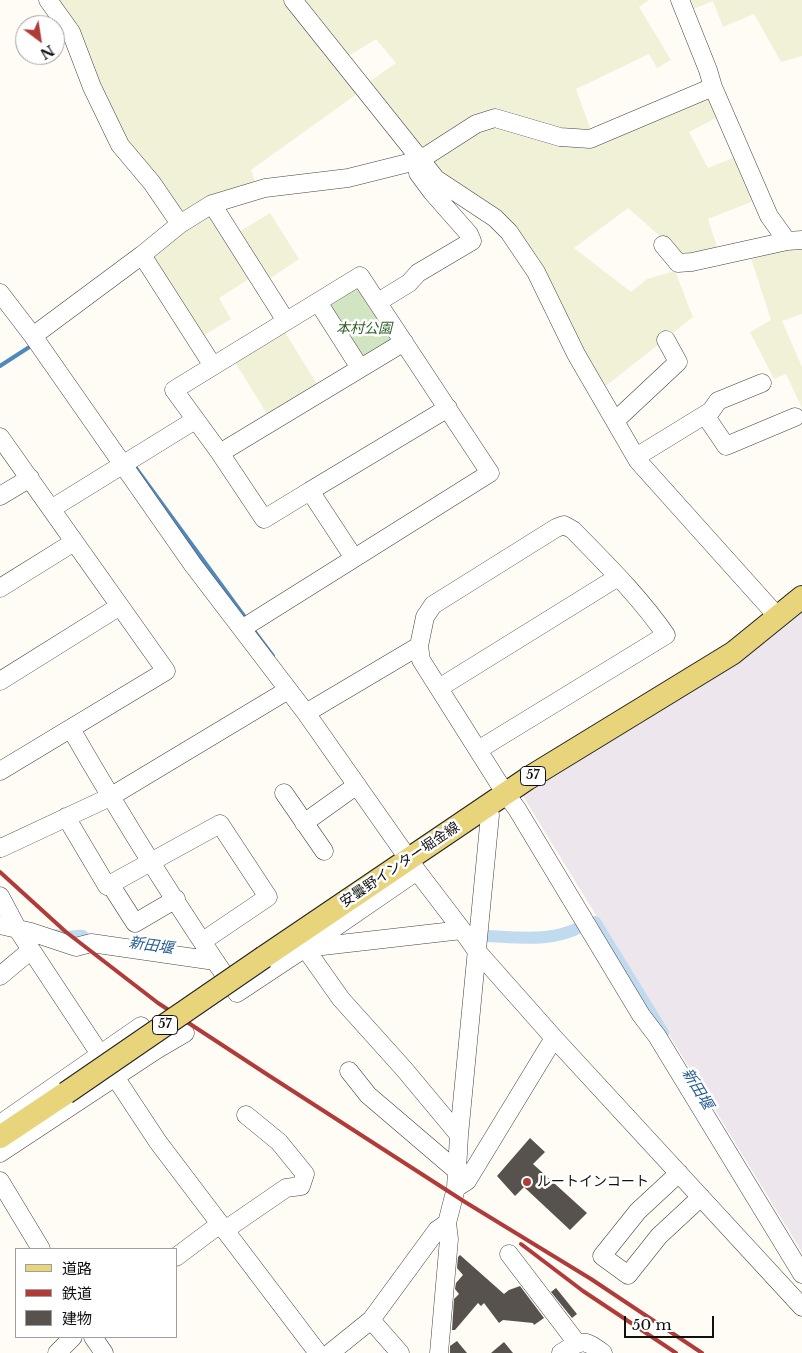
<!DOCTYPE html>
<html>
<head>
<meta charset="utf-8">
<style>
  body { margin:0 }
  #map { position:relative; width:802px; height:1353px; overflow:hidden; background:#fefcf5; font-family:"Libre Baskerville","Noto Sans JP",serif }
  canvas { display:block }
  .legend { position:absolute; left:15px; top:1248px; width:162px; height:90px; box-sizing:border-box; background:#fff; border:1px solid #9f9f9f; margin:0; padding:6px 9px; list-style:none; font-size:15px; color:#101010 }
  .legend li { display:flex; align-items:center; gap:10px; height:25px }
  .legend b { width:25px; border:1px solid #9f9f9f }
  .north { position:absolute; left:15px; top:15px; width:50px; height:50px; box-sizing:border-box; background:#fff; border:1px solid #9f9f9f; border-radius:50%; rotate:149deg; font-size:14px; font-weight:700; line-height:20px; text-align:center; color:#101010 }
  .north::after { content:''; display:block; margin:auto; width:18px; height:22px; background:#b03b39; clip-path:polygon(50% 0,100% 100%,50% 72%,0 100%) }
  .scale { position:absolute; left:624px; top:1316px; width:90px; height:22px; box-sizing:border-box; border:2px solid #101010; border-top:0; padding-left:6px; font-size:15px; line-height:18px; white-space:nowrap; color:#101010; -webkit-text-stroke:4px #fff; paint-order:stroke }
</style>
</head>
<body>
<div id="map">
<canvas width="802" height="1353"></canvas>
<ul class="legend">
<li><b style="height:6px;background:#e7d47b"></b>道路</li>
<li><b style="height:6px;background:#b03b39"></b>鉄道</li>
<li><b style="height:14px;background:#58524e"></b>建物</li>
</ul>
<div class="north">N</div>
<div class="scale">50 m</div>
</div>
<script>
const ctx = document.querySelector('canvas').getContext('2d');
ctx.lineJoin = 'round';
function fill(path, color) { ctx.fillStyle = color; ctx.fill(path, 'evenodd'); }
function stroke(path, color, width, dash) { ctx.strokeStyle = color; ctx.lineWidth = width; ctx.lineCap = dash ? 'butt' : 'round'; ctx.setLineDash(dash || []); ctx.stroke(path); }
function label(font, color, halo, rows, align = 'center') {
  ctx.font = font + ' "Libre Baskerville","Noto Sans JP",serif'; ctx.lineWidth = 5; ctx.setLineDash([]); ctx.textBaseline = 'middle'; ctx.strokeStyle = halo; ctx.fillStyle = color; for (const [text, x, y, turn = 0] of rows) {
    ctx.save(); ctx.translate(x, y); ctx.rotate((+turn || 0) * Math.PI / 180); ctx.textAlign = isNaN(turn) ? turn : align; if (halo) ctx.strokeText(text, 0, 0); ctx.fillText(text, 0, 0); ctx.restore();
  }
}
const industrial = new Path2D(`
  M802 613V1252L523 796 711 680 767 641Z`);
const farmland = new Path2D(`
  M54 0H288L361 91 251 170 256 185 206 200 229 238 270 213 299 259 266 281 260 272 219 298 231 319 201 337 152 258 174 233Z
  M301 0H649L639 7 671 60 657 68 649 54 576 89 595 142 708 98 713 102 720 116 689 132 708 168 738 156 756 200 708 219 719 253 687 260 628 208 574 248 631 292 647 279 675 271 693 317 602 389 541 270 440 176 366 84 396 63 376 39 347 57Z
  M687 0H802V56L781 62 754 14 723 27 713 1 691 10Z
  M802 245V314L782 321 802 367V408L786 374 774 379 750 332 771 320 750 255Z
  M283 329 318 386 269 417 233 359Z`);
const green = new Path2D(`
  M354 286 362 289 393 335 392 343 364 359 327 308 329 301Z`);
const stream = new Path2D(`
  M0 366 34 344
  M133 464 247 620
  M252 628 273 656`);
const canal = new Path2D(`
  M591 923 595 922 663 1033
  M56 935C66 939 73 935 83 936
  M484 936C517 937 552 943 582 926`);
const building = new Path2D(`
  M530 1138 545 1152 533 1164 587 1213 570 1230 524 1187 515 1196 497 1176Z
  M460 1255 504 1294 509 1290 520 1286 544 1318 534 1325 533 1323 503 1320 499 1323 484 1303 481 1306 478 1303 455 1330H452L454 1299 459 1294 455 1289 456 1283 463 1275 457 1268 458 1257Z
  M556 1288 577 1314 572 1318 551 1292Z
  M457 1341 467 1353H450V1346Z
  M504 1342 513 1353H491Z`);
const minor = new Path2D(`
  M48 0 71 32 92 87 120 145 152 183 180 224
  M293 0 436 179 495 218 509 232 536 272 576 354 638 461 778 617
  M680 0 708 70 713 87 769 216 787 241 802 240
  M212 204 286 321
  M663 245 678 263 692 262 787 241
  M142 255 213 366
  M0 293 33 336 193 565 306 713 417 871 462 930
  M318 302 360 368
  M378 302 409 283 418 273 472 241 469 234 432 192 418 173
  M33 336 142 255 180 224 212 204 265 188 348 178 420 160 476 124 495 118 560 137 590 139 713 87
  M705 415 726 446 795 417
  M615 421 678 362 666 340
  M0 437 166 671 0 771
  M220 453 404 342
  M636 457 711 411 718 401 762 383
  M310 491 448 408
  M0 496 30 478
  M51 509 195 420
  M0 588 74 542
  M243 628 490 473 360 276 174 390 220 453 264 519 310 491 354 558
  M419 646 425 617 433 605 556 528 564 525 573 530C606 564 639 596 666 635L478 750
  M0 681 120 606
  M439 688 618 577
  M306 713 419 646 421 660 505 793 517 809 641 1015 657 1036 802 1274
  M71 729C123 819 178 908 237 993L305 948 417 871
  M284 793 324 851
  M66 817 107 886 220 824 268 897 203 941
  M304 823 357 785
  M0 847 1 848 110 797 288 690
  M110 884 135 923 176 899
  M0 896 18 930 158 1142 318 1353
  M0 925 31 932 76 947 91 943 215 961
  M305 948 462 930 476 950 554 1038 802 1307
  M305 948 341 999 404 1069 459 1135
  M0 976 31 950
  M156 1050 185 1033
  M349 1071 368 1095 457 1171
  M0 1124 141 1026 156 1050 0 1153
  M679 1173 638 1211 602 1256 628 1275 659 1236 701 1197
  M0 1181 41 1249
  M456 1188 467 1181 554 1038
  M225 1230 286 1188 301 1186 305 1174 279 1142 246 1115
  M509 1254 577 1343
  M176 1257 220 1224
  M371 1320 400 1353
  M93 1337 104 1353
  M57 1353 73 1337
  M330 1353 371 1320 437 1230 447 1223
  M439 1353 449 1239 447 1223 456 1188 459 1135 490 815 486 806
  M561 1353C582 1340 583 1338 603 1353`);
const major = new Path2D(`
  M264 957 527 779 733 653 802 597
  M0 1137 66 1093`);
const rail = new Path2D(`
  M0 872 66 932 158 1003 268 1075 465 1202 591 1279 702 1353
  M521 1244 583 1291 676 1353`);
const majorBridge = new Path2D(`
  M66 1093 264 957`);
const markers = [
  [527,1182,5,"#b03b39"]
];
const shields = [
  [533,776,25],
  [165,1025,25]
];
const shieldNames = [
  ["57",533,776],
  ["57",165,1025]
];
const parkNames = [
  ["本村公園",364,329]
];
const streetNames = [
  ["安曇野インター堀金線",400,865,-34]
];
const poiNames = [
  ["ルートインコート",537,1182]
];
const waterNames = [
  ["新田堰",151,946,8],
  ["新田堰",697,1089,59]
];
fill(industrial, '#ede6ed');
fill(farmland, '#f1f1d7');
fill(green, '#d2e5c2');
stroke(stream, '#508abd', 4);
stroke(canal, '#c0daef', 12);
fill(building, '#58524e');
stroke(minor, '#434343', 19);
stroke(major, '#212121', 24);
stroke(minor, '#fff', 18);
stroke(major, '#e7d47b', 22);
stroke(rail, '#b03b39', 4);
stroke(majorBridge, '#212121', 24, []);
stroke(majorBridge, '#e7d47b', 22);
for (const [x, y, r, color] of markers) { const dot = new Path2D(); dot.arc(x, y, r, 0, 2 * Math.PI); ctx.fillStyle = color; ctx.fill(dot); stroke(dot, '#fff', 2); }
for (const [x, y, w] of shields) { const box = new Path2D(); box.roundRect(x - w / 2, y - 9.5, w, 19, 4); ctx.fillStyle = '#fff'; ctx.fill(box); stroke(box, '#101010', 1); }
label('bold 12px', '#101010', null, shieldNames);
label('italic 14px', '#306128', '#fff', parkNames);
label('14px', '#101010', '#fff', streetNames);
label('14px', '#101010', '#fff', poiNames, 'left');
label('italic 15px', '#285d93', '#fff', waterNames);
</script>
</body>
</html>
